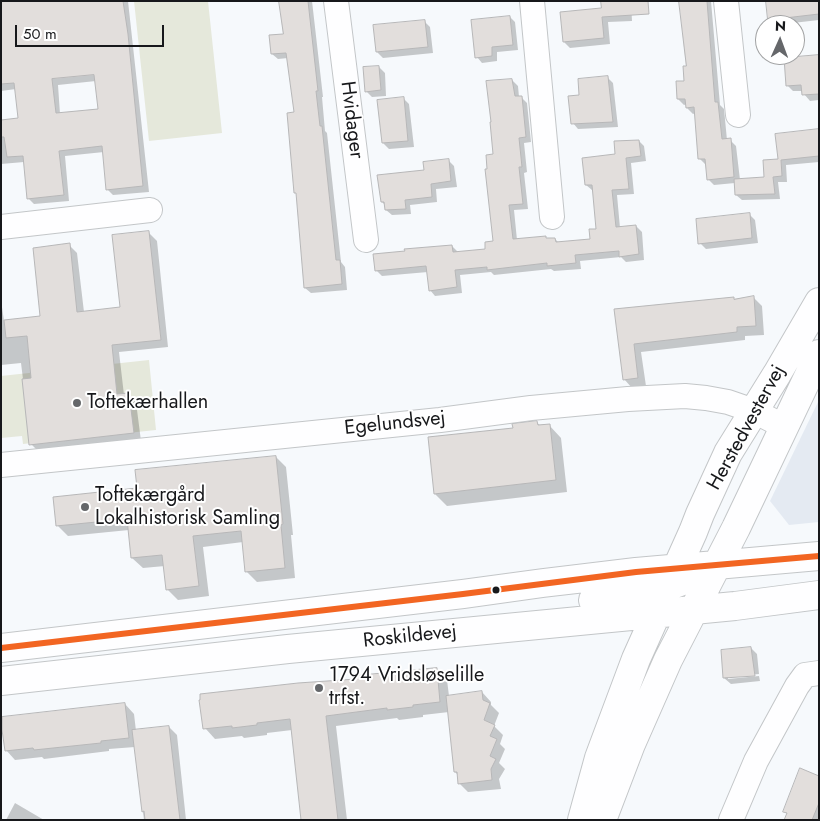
<!DOCTYPE html>
<html>
<head>
<meta charset="utf-8">
<style>
  body { margin:0 }
  #map { position:relative; width:820px; height:821px; overflow:hidden; background:#f6f9fc; font-family:Jost,sans-serif }
  canvas { display:block }
  .frame { position:absolute; inset:0; border:2px solid #17181b; pointer-events:none }
  .north { position:absolute; left:755px; top:15px; width:50px; height:50px; box-sizing:border-box; background:#fff; border:1px solid #a2a3a4; border-radius:50%; rotate:2deg; font-size:14px; font-weight:700; line-height:20px; text-align:center; color:#17181b }
  .north::after { content:''; display:block; margin:auto; width:18px; height:22px; background:#65676a; clip-path:polygon(50% 0,100% 100%,50% 72%,0 100%) }
  .scale { position:absolute; left:15px; top:25px; width:149px; height:22px; box-sizing:border-box; border:2px solid #17181b; border-top:0; padding-left:6px; font-size:15px; line-height:18px; white-space:nowrap; color:#17181b; -webkit-text-stroke:4px #fff; paint-order:stroke }
</style>
</head>
<body>
<div id="map">
<canvas width="820" height="821"></canvas>
<div class="frame"></div>
<div class="north">N</div>
<div class="scale">50 m</div>
</div>
<script>
const ctx = document.querySelector('canvas').getContext('2d');
ctx.lineJoin = 'round';
function fill(path, color) { ctx.fillStyle = color; ctx.fill(path, 'evenodd'); }
function stroke(path, color, width, dash) { ctx.strokeStyle = color; ctx.lineWidth = width; ctx.lineCap = dash ? 'butt' : 'round'; ctx.setLineDash(dash || []); ctx.stroke(path); }
function label(font, color, halo, rows, align = 'center') {
  ctx.font = font + ' Jost,sans-serif'; ctx.lineWidth = 4; ctx.setLineDash([]); ctx.textBaseline = 'middle'; ctx.strokeStyle = halo; ctx.fillStyle = color; for (const [text, x, y, turn = 0] of rows) {
    ctx.save(); ctx.translate(x, y); ctx.rotate((+turn || 0) * Math.PI / 180); ctx.textAlign = isNaN(turn) ? turn : align; if (halo) ctx.strokeText(text, 0, 0); ctx.fillText(text, 0, 0); ctx.restore();
  }
}
const built = new Path2D(`
  M819 400V522L789 525 770 501Z`);
const green = new Path2D(`
  M134 1H208L222 133 149 141Z
  M149 360 156 430 23 444 22 436 1 438V376Z`);
const shadow = new Path2D(`
  M1 1H128L149 192 113 195 107 189 104 152 65 156 69 201 34 204 28 198 24 162 1 164V121L19 119 16 89 1 91ZM96 81 99 110 60 114 58 85Z
  M280 1H312L323 97H322L325 131 327 133 341 262 345 267 347 290 311 293 305 288 296 113 288 58 278 59 272 54 284 36Z
  M681 1H711L720 105 724 109 727 140H730L736 146 740 180 766 178 779 160 819 131V162L786 165 787 182H778L780 199 742 200 736 195 735 183 714 185 708 179 707 164H705L699 158 696 113 693 114 687 108V104L684 105 678 99 685 82 687 67Z
  M819 1V20L775 25 769 19Z
  M631 3 632 21 608 22 610 44 570 48 564 42 603 10Z
  M510 17 515 22 518 50 497 52V61L482 63 477 57Z
  M424 21 430 27 433 53 383 58 377 52Z
  M819 56V100L810 101 804 94 803 91H793L787 85Z
  M379 67 385 73 386 96 372 97 366 91Z
  M607 77 613 83 618 127 578 129 573 123 581 96Z
  M512 80 518 86 519 97H521L527 103 531 142 524 143 527 172 524 173 528 209 514 210 517 240 545 237 548 239H555L559 243 592 241 597 230 593 190H592L586 185 616 156 639 141 644 146 646 161 631 163 634 194 617 195 620 228 636 226 642 232 644 260 626 262 621 257 580 261 581 269 554 271 551 269 494 275 491 272 460 275 462 293 435 296 430 290 428 272 382 276 376 270 452 246 457 251V253L487 250 494 242 495 155Z
  M403 98 409 104 414 147 389 149 383 143Z
  M448 160 454 166 457 187 436 189 437 202 410 205 411 214 392 215 386 210V206L382 202 425 171Z
  M749 214 755 220 758 243 706 249 700 243Z
  M149 233 157 241 168 347 119 352 124 395 128 394 136 402 141 441 39 452 31 444 21 363 1 365V300L4 321 41 317 69 245 77 253 84 312 121 308Z
  M753 297 762 306 764 335 745 336V340L641 352 646 386 632 388 624 379 615 310 733 298 735 300Z
  M537 423 541 426 549 425 561 438 567 492 447 506 435 494 514 429Z
  M276 457 286 467 293 535H291L295 578 257 582 246 571 243 542 203 547 209 596 178 600 167 589 165 566 143 568 132 558 129 530 68 536 58 526 55 498 138 489Z
  M751 648 757 654 759 674 728 677V679L759 676 760 681 731 684 724 678Z
  M436 669 447 680 449 696 482 692 491 702V705L499 713 494 726 503 735 500 744 505 749 499 763 505 769 499 779 501 789 468 792 459 783 458 775 455 772 449 712 423 715V717L399 720 397 718 336 726 347 820H302L292 730 267 733V735L244 738 242 736 215 739 205 728 357 680Z
  M125 704 134 714 136 731 169 727 177 735 186 820H144L135 747 109 749V751L44 759 42 757 15 760 6 750Z
  M819 777V820H786L788 815 784 811Z
  M15 803 44 820H6Z`);
const building = new Path2D(`
  M1 1H123L128 34 143 186 106 190 102 146 59 151 64 195 27 199 23 156 7 157 4 137H1V120L18 118 14 83 1 84ZM94 75 98 109 56 113 52 79Z
  M279 1H308L318 91H316L320 126H322L336 260H340L342 284 304 288 296 193H294L287 113 294 112 286 53 271 54 269 35 283 34Z
  M601 1H648L649 14 602 17 604 38 563 42 560 12 601 8Z
  M679 1H707L715 102H718L722 139 731 138 734 177 707 180 705 159H698L694 107 686 108 685 99H677L676 81H684L683 66H686Z
  M766 1H819V14L768 20Z
  M510 16 513 45 492 47V56L475 58 471 20Z
  M425 20 428 47 376 52 373 25Z
  M819 55V94L802 95 801 85 786 86 784 58Z
  M379 66 381 90 365 92 363 67Z
  M608 76 613 122 571 124 568 96 579 95 578 79Z
  M512 79 515 96H522L526 137 519 138 522 167H519L523 204 509 205 513 239 546 236V238H555L556 242 590 239 589 229H596L592 185H585L582 158 615 154 614 141 639 140 641 156 626 158 629 189 612 190 616 227 636 225 639 254 619 257V251L575 255 576 263 547 266V263L487 270V267L455 270 457 287 429 291 426 266 375 271 373 254 405 251 404 249 452 245 453 252 485 249V242L493 241 485 169H487L486 155 493 154 490 122H491L486 81Z
  M404 97 408 141 382 143 377 100Z
  M819 129V156L781 160 782 176 773 177 775 194 735 195 734 179 764 177 763 160 778 159 775 134Z
  M449 159 451 181 431 184 432 197 405 200 406 209 385 210 384 202H381L377 175 424 170 423 162Z
  M750 213 752 238 698 244 696 219Z
  M149 231 161 340 112 345 117 394 129 393 134 433 29 445 22 379 31 378 27 336 6 338 4 320 40 316 33 248 70 243 77 312 120 307 112 235Z
  M754 296 756 326 737 327V332L634 344 638 378 623 380 614 309 734 297V299Z
  M537 421 538 425 550 424 556 480 434 494 428 437 513 428 512 424Z
  M276 456 283 524 281 525 285 568 245 572 241 531 193 536 199 586 166 590 162 555 131 558 127 519 56 526 53 497 137 488 135 470Z
  M751 647 755 676 723 678 721 650Z
  M437 668 440 702 413 705V707L387 710V708L326 716 338 820H301L290 719 257 723V725L232 728V726L203 729 199 700H200V694L298 683 356 679V676Z
  M482 691 483 700 490 703 484 720 495 725 490 736 497 739 490 756 496 759 491 769 492 780 458 784 457 772H454L446 696Z
  M125 703 129 738 101 741V743L34 750 33 748 5 751 2 730V717Z
  M169 726 180 820H145L144 811 142 812 132 730Z
  M800 768 819 776V803L812 820H784L787 813 783 812Z`);
const street = new Path2D(`
  M336 1 366 240
  M532 1 552 217
  M726 1 738 115
  M1 227 150 210
  M1 465 440 420 531 408 628 399 685 396 706 398 728 402 754 411 785 427
  M731 820 756 761 797 686 805 675 819 673`);
const secondary = new Path2D(`
  M593 600C622 596 652 594 680 582
  M1 648 463 594 543 583 636 572 819 556
  M1 681 288 649 735 606 819 595
  M582 820 599 758 636 659 693 532 700 514 728 453 777 374 819 302
  M602 820 631 744 668 660 736 528 819 354`);
const bus1 = new Path2D(`
  M1 648 463 594 636 572 819 556`);
const markers = [
  [77,403,5,"#65676a"],
  [85,507,5,"#65676a"],
  [496,590,4.5,"#17181b"],
  [319,688,5,"#65676a"]
];
const streetNames = [
  ["Hvidager",351,120,83],
  ["Egelundsvej",395,424,-6],
  ["Herstedvestervej",747,428,-61],
  ["Roskildevej",410,637,-6]
];
const poiNames = [
  ["Toftekærhallen",87,403],
  ["Toftekærgård",95,496],
  ["Lokalhistorisk Samling",95,519],
  ["1794 Vridsløselille",329,676],
  ["trfst.",329,699]
];
fill(built, '#e4eaf2');
fill(green, '#e5e8db');
fill(shadow, '#0003');
fill(building, '#e2dedc');
stroke(building, '#b7b7b8', 1);
stroke(street, '#c3c6c8', 26);
stroke(secondary, '#c3c6c8', 30);
stroke(street, '#fefeff', 24);
stroke(secondary, '#fefeff', 28);
stroke(bus1, '#f26522', 6);
for (const [x, y, r, color] of markers) { const dot = new Path2D(); dot.arc(x, y, r, 0, 2 * Math.PI); ctx.fillStyle = color; ctx.fill(dot); stroke(dot, '#fff', 2); }
label('20px', '#17181b', '#fff', streetNames);
label('20px', '#17181b', '#fff', poiNames, 'left');
</script>
</body>
</html>
